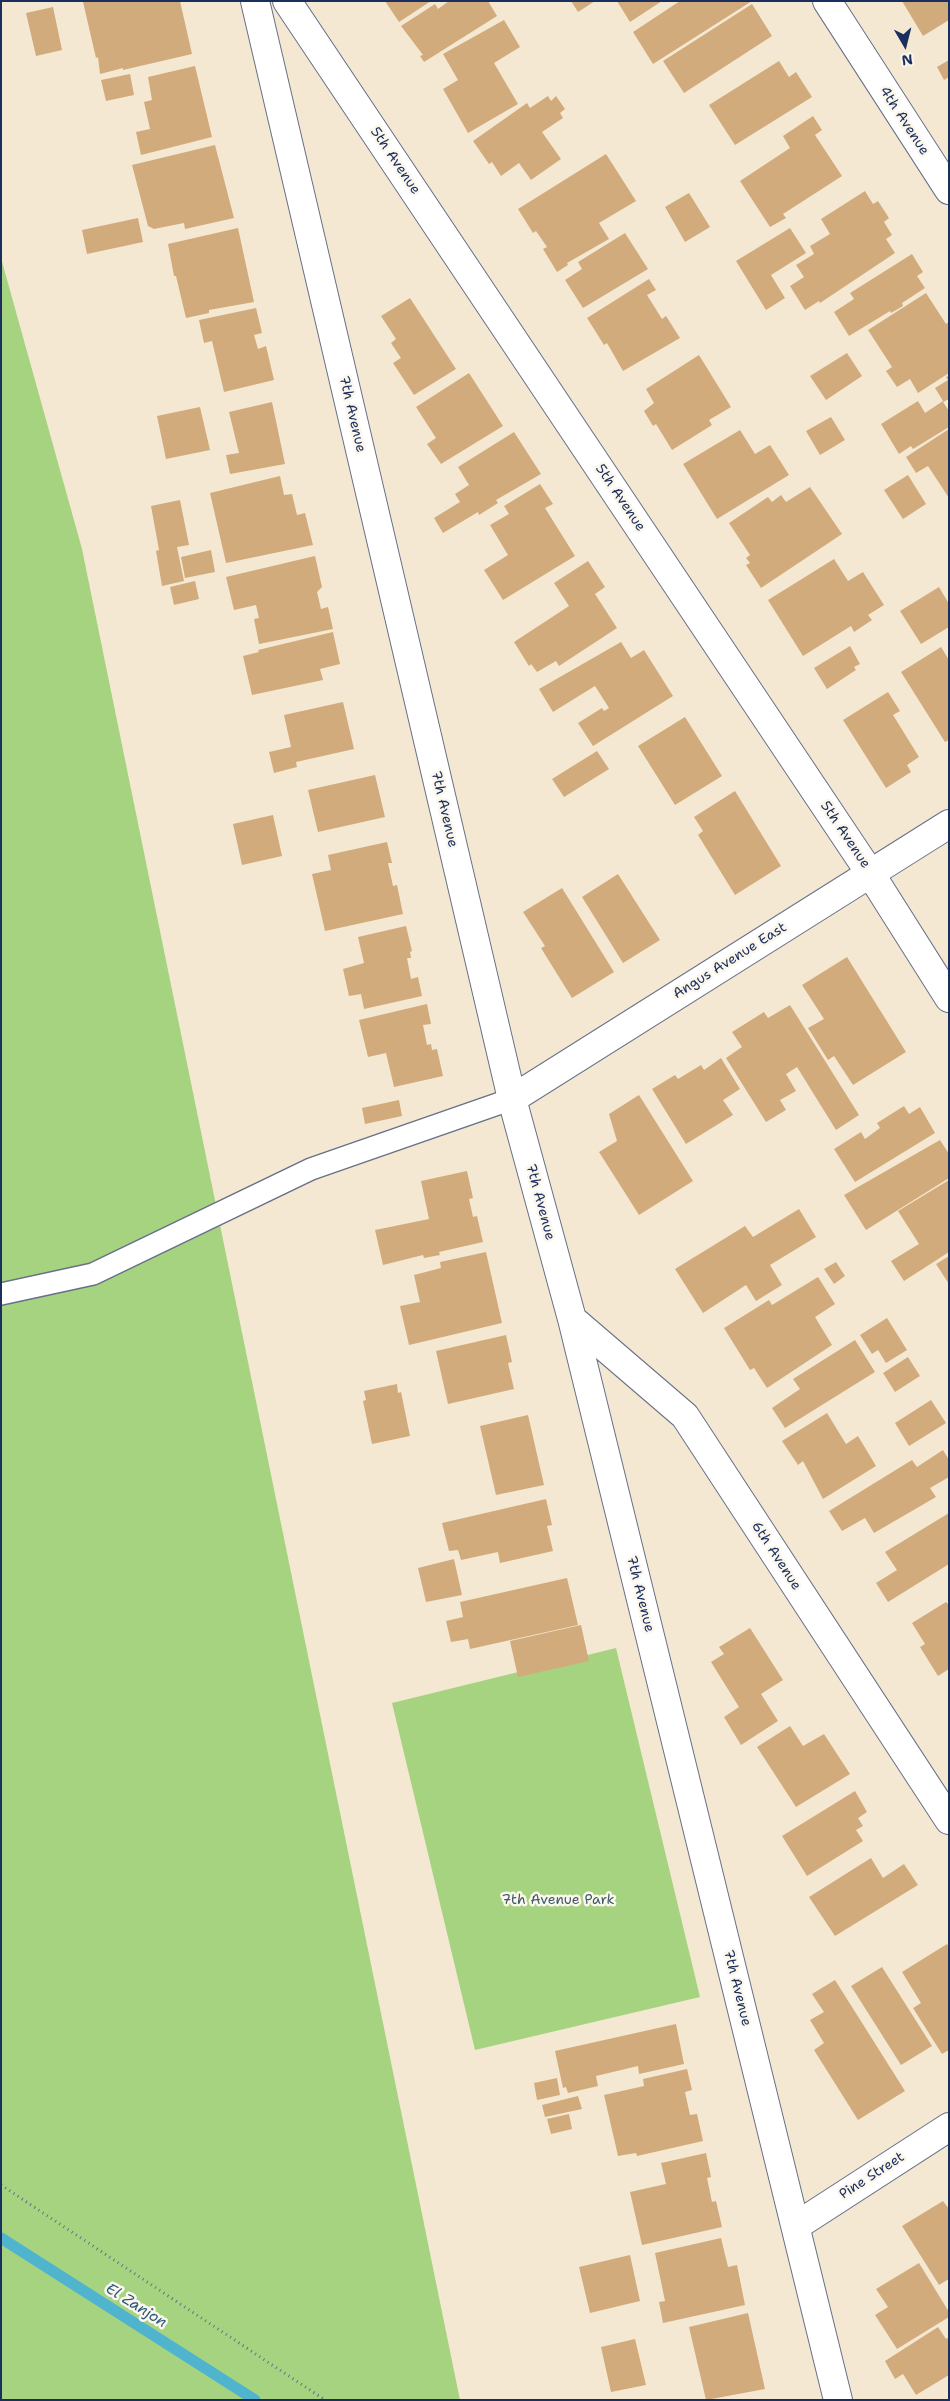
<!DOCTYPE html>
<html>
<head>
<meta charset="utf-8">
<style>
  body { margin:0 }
  #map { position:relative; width:950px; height:2401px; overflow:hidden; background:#f5e8d2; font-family:"Shantell Sans",sans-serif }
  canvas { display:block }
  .frame { position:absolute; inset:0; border:2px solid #1b2f5e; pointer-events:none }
  .north { position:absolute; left:880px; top:20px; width:50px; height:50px; -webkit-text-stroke:4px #fbf7ec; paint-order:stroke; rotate:172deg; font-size:14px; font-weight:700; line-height:20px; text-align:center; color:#1b2f5e }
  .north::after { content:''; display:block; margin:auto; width:18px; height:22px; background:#1b2f5e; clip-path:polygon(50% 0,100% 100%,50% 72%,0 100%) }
</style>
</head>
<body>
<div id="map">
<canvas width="950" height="2401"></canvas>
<div class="frame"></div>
<div class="north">N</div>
</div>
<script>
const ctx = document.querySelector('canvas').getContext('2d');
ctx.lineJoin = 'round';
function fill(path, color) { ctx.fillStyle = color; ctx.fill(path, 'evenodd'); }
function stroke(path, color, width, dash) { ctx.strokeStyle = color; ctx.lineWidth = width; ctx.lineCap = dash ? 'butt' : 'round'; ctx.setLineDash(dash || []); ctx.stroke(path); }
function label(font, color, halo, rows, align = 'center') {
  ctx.font = font + ' "Shantell Sans",sans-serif'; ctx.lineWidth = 5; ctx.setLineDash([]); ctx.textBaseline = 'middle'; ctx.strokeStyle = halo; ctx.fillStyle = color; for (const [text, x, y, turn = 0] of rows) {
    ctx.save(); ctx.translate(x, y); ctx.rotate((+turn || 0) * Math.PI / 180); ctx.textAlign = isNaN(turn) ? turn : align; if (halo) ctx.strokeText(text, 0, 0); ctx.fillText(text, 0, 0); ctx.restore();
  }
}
const green = new Path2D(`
  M1 258 82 549 460 2400H1Z
  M616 1648 700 1997 475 2050 392 1703Z`);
const stream = new Path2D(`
  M1 2238 255 2400`);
const building = new Path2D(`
  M180 1 192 54 123 70V68L100 74 98 57 96 58 83 2Z
  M385 1H431L399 22Z
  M449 1H488L497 16 424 62 420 56 423 55 401 26 435 4 438 9Z
  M571 1H595L578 12Z
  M617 1H662L630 22Z
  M680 1H752L653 64 633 32Z
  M902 1H949V20L923 36Z
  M752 4 772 36 684 93 663 61Z
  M53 7 62 50 36 56 26 13Z
  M504 20 520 47 494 63 518 104 468 133 443 89 458 80 443 54Z
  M949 60V77L944 80 937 67Z
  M779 61 789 77 796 72 812 97 735 145 709 105Z
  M195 66 212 137 141 155 136 132 150 129 144 102 152 100 148 77Z
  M130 74 134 95 106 101 101 80Z
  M548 96 551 101 556 96 565 109 560 113 563 118 542 132 561 159 531 180 519 163 501 176 492 162 489 164 473 141 527 103 530 108Z
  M813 116 822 130 815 135 842 176 783 214 786 218 770 227 740 181 790 148 783 136Z
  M215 145 234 218 185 229 184 223 154 229 148 226 132 165Z
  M606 154 636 201 599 223 609 239 567 263 568 265 557 272 543 249 547 247 536 231 533 233 518 209Z
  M865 191 873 204 878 201 889 218 884 222 892 235 886 239 895 253 820 303 819 301 805 310 790 286 804 277 796 265 814 254 810 246 830 234 821 219Z
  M689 193 710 227 685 242 665 207Z
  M138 218 143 242 87 254 82 230Z
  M238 228 254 302 209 310V313L186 318 176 276H174L168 244Z
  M790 228 806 253 771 275 785 298 766 310 736 261Z
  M625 233 648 269 583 308 565 280 582 269 578 262Z
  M912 254 923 272 917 276 925 288 902 303 903 306 891 313 890 311 849 336 834 312 854 299 850 293Z
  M649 279 656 290 647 295 662 319 666 316 680 338 623 371 607 343 604 345 587 318Z
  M926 293 946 324 949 322V373L918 393 910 379 897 387 886 371 892 367 868 330Z
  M410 298 456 369 414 395 393 363 401 358 391 343 396 339 381 316Z
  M256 308 262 333 254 335 258 349 266 346 274 380 224 392 212 341 204 343 199 320Z
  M847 353 862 376 826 400 810 376Z
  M699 355 731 407 709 420 712 425 672 450 656 424 653 426 644 411 654 403 646 389Z
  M469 373 503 426 441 464 427 444 436 438 416 407Z
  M949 376V399L943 402 949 411V427L913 449 911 446 899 454 881 424 918 401 925 413 943 401 935 388 948 380 946 377Z
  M272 402 285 464 230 474 226 455 239 453 229 412Z
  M200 407 210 450 166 459 157 416Z
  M831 417 845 440 820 455 806 431Z
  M949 429V498L928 466 916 473 906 457Z
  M740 430 755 454 770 445 789 475 717 519 683 464Z
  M514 432 541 474 496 500 498 503 479 515 478 512 443 533 434 518 460 502 455 494 469 485 458 467Z
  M908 475 926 504 903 519 884 490Z
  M280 476 284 495 292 494 297 515 305 513 313 545 226 563 210 493Z
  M540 484 553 504 545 508 575 556 503 600 484 570 508 555 490 525 509 514 504 506Z
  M810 487 842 534 761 588 746 565 750 563 746 558 750 555 729 523 768 497 772 502 781 495 786 502Z
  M180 500 189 545 177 547 184 581 162 586 156 551 159 550 151 506Z
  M211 550 215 572 185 578 181 557Z
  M315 556 322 587 317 592 321 609 328 607 333 629 259 644 254 619 259 618 256 605 234 610 226 577Z
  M834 559 848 581 863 572 884 605 868 615 872 620 854 632 851 626 803 656 768 600Z
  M588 561 605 587 595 594 617 628 559 666 556 661 537 672 531 664 529 666 514 642 569 606 554 583Z
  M195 581 199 599 174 605 170 587Z
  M939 587 949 604V627L921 644 900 611Z
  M333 632 340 664 320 669 323 680 252 695 243 656 259 652 258 650Z
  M621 642 631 658 644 650 673 696 593 746 578 723 602 708 604 711 609 708 595 686 553 712 539 689Z
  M850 646 860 664 854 667 856 670 827 689 814 668Z
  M941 647 949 660V740L945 742 901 672Z
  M888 692 900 711 893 715 919 757 907 765 911 772 886 788 843 720Z
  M343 702 354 749 296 762 297 767 274 773 269 752 291 747 284 715Z
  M685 717 722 776 675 805 638 746Z
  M597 751 609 769 564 797 552 779Z
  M375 775 385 817 318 832 308 790Z
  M735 791 781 866 735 895 698 835 703 831 694 817Z
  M273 815 282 856 242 865 233 824Z
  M387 842 392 863H388L393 886 397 885 403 914 325 931 312 874 331 870 328 855Z
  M618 874 660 940 623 963 582 897Z
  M562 888 614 972 572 998 541 948 545 946 523 912Z
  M406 926 412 951 410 952 411 958H407L411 979 418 977 422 996 364 1009 361 994 349 996 343 969 364 963 358 937Z
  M847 957 906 1052 853 1085 834 1056 828 1060 808 1028 824 1019 802 985Z
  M427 1004 431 1024 423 1025 427 1045 431 1044 432 1050 437 1049 443 1076 394 1087 386 1053 368 1057 359 1020Z
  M790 1005 859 1115 836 1130 797 1067 786 1074 796 1091 780 1100 786 1110 766 1122 726 1058 742 1047 732 1032 764 1012 768 1018Z
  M721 1058 740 1089 723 1100 733 1115 686 1144 652 1089 675 1075 678 1079 701 1065 704 1070Z
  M639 1095 693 1181 639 1215 599 1152 617 1141 609 1114Z
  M399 1100 402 1116 365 1124 362 1108Z
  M904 1106 909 1114 920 1107 935 1133 855 1182 834 1149 861 1132 865 1139 880 1128 877 1123Z
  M940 1140 949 1154V1178L866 1230 844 1195Z
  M467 1171 473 1198 469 1199 473 1217 477 1216 483 1242 439 1252 440 1255 424 1258 423 1255 383 1265 375 1230 429 1219 421 1181Z
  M949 1180V1252L904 1281 891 1261 919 1244 898 1211Z
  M799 1209 816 1237 770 1265 782 1285 756 1301 746 1285 703 1313 675 1269 745 1226 753 1237Z
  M486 1252 502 1323 409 1345 400 1306 420 1302 414 1275 441 1268 440 1262Z
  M949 1256V1284L936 1264Z
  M836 1262 845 1276 834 1284 824 1269Z
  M818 1277 835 1304 815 1317 832 1345 767 1388 754 1368 750 1370 724 1328 769 1300 772 1305Z
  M887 1318 907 1350 886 1363 878 1350 872 1354 860 1335Z
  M506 1335 512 1362 508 1363 514 1389 448 1404 436 1351Z
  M855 1340 875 1372 785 1428 772 1408 800 1389 793 1379Z
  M908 1357 920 1376 895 1392 883 1373Z
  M397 1384 398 1393 401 1392 410 1436 372 1444 363 1401 366 1400 364 1391Z
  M931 1400 946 1423 909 1446 895 1423Z
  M827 1413 846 1444 858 1436 876 1466 823 1499 803 1461 798 1465 782 1441Z
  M528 1415 544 1485 496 1495 480 1426Z
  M943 1450 949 1460V1477L930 1488 936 1497 874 1533 865 1518 842 1531 829 1511 912 1460 917 1467Z
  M546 1499 552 1525 547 1526 553 1551 500 1563 498 1552 461 1560 458 1550 449 1551 442 1523Z
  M949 1513V1564L888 1602 876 1583 897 1570 885 1552Z
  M454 1559 462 1595 426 1602 418 1568Z
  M567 1578 578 1625 470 1649 468 1639 451 1642 446 1621 463 1617 460 1602Z
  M946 1602 949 1605V1669L938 1676 920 1647 925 1644 912 1623Z
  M581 1625 589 1661 518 1677 510 1641Z
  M750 1628 783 1680 761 1694 778 1721 741 1745 724 1717 739 1707 711 1662 724 1654 719 1647Z
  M790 1726 803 1746 824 1734 850 1774 796 1807 757 1747Z
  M855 1791 867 1812 858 1818 863 1826 856 1830 863 1841 807 1876 782 1836Z
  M871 1858 883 1878 904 1864 918 1885 835 1936 809 1897Z
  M947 1944 949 1947V2050L942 2054 913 2008 921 2003 902 1972Z
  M882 1967 932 2046 901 2065 851 1986Z
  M835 1980 905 2091 858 2120 814 2050 824 2043 810 2020 824 2012 812 1994Z
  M676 2024 684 2064 639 2074 638 2066 596 2076 598 2086 568 2093 566 2087 563 2088 555 2051Z
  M687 2069 692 2090 685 2092 690 2115 697 2114 703 2141 637 2156 636 2153 618 2156 604 2095 644 2086 643 2079Z
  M557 2078 560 2095 537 2100 534 2083Z
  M578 2096 582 2109 545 2117 542 2105Z
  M569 2114 572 2129 551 2134 547 2119Z
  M706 2153 711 2177 707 2178 712 2202 716 2201 722 2227 642 2245 630 2192 666 2184 661 2163Z
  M943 2201 949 2209V2279L939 2285 902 2226Z
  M721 2238 728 2267 737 2265 745 2305 663 2323 659 2302 665 2301 655 2253Z
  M630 2255 640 2301 590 2313 579 2267Z
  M919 2263 949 2312V2317L897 2349 875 2315 888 2307 876 2289Z
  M748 2313 765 2389 706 2400 689 2327Z
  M938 2327 946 2339 949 2337V2375L916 2395 903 2374 895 2379 885 2361Z
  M635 2339 646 2385 611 2392 601 2347Z`);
const path = new Path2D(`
  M1 2185 325 2400`);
const service = new Path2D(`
  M1 1294 93 1274 311 1169 512 1099`);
const minor = new Path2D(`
  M255 1 512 1099 572 1319 838 2400
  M287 1 870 873 949 998
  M827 1 949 190
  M512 1099 949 824
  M572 1319 685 1416 949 1820
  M796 2226 949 2127`);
const streetNames = [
  ["4th Avenue",904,121,57],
  ["5th Avenue",395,161,56],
  ["7th Avenue",352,414,77],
  ["5th Avenue",620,498,56],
  ["7th Avenue",444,809,77],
  ["5th Avenue",845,835,56],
  ["Angus Avenue East",730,961,-32],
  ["7th Avenue",540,1202,75],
  ["6th Avenue",776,1556,57],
  ["7th Avenue",640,1594,76],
  ["7th Avenue",737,1988,76],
  ["Pine Street",872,2176,-33]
];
const parkNames = [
  ["7th Avenue Park",558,1900]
];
const waterNames = [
  ["El Zanjon",136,2306,32]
];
fill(green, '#a6d380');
stroke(stream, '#50b4cf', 11);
fill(building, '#d1ab7c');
stroke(service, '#677087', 24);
stroke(minor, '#677087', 30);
stroke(path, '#677087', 3, [1, 4]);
stroke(service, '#fff', 21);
stroke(minor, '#fff', 28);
label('14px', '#1b2f5e', '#fbf7ec', streetNames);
label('14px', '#3e5866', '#fbf7ec', parkNames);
label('italic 15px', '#2b5780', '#fbf7ec', waterNames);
</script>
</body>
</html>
